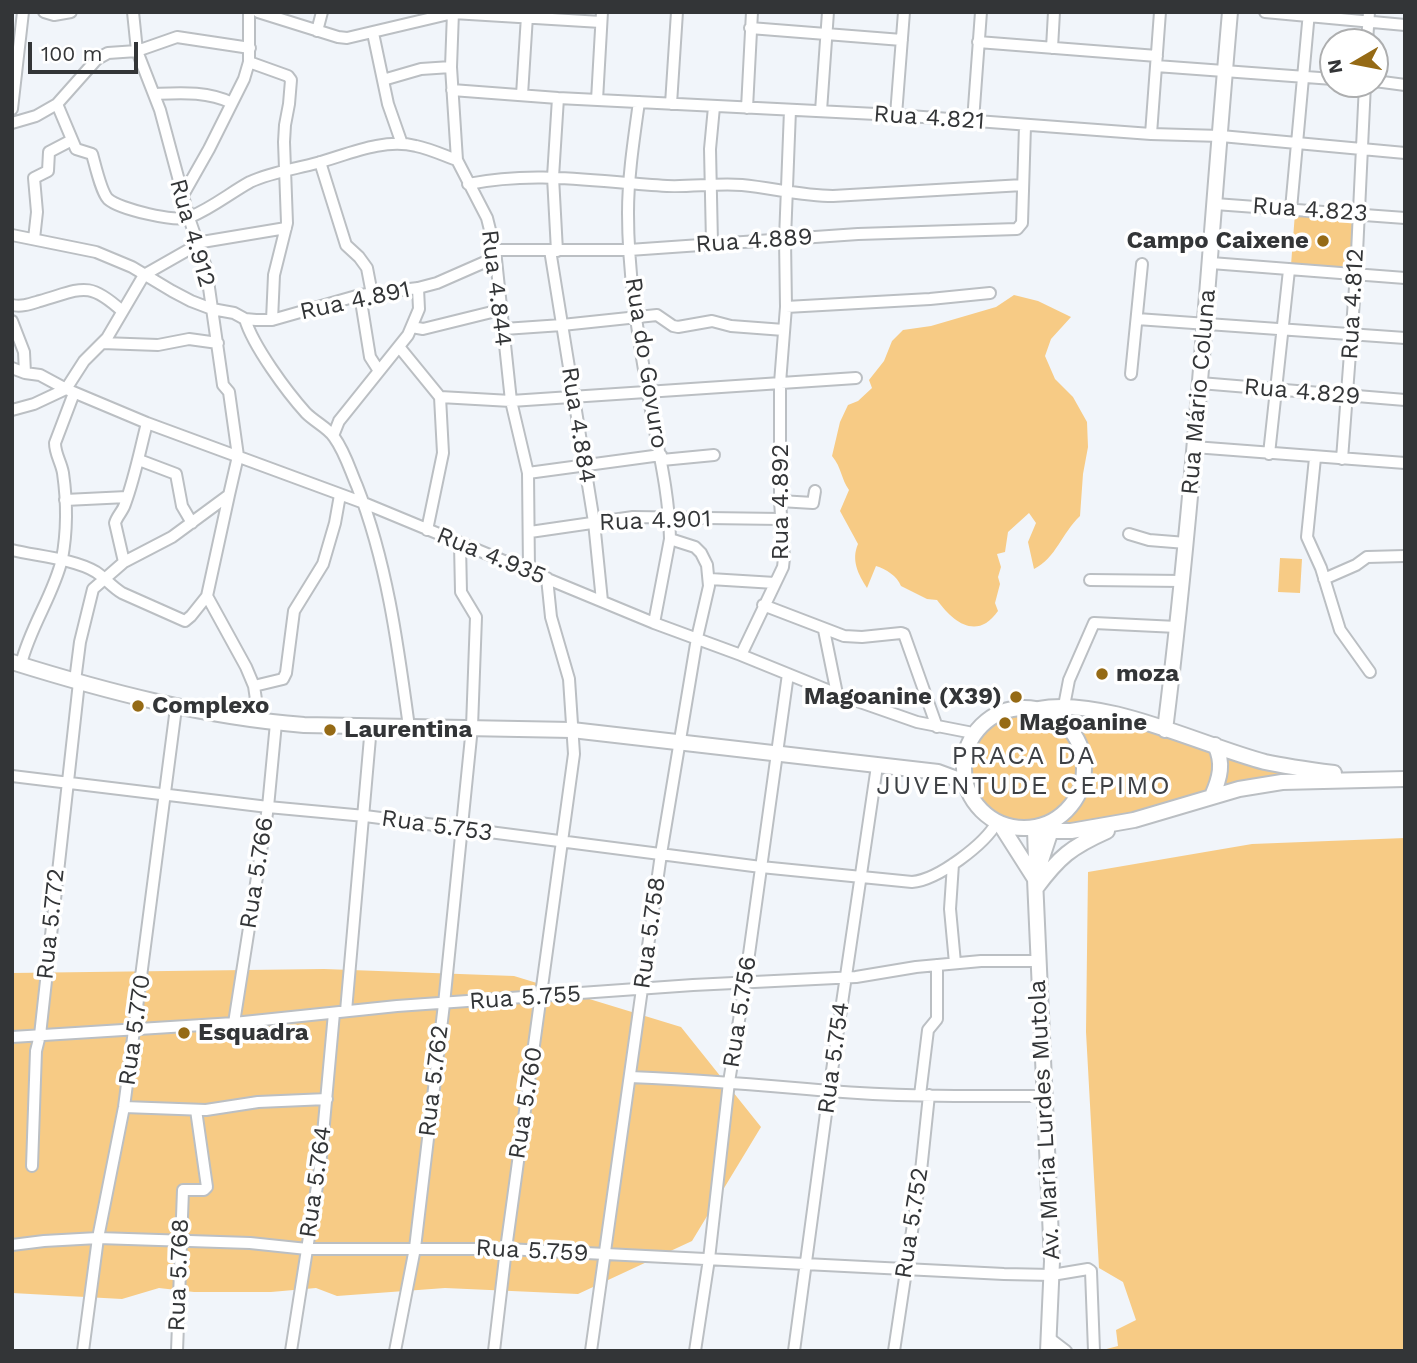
<!DOCTYPE html>
<html>
<head>
<meta charset="utf-8">
<style>
  body { margin:0 }
  #map { position:relative; width:1417px; height:1363px; overflow:hidden; background:#f1f5fa; font-family:"Work Sans",sans-serif }
  canvas { display:block }
  .frame { position:absolute; inset:0; border:14px solid #333537; pointer-events:none }
  .north { position:absolute; left:1319px; top:28px; width:70px; height:70px; box-sizing:border-box; background:#fff; border:2px solid #adaeaf; border-radius:50%; rotate:260deg; font-size:19px; font-weight:700; line-height:28px; text-align:center; color:#333537 }
  .north::after { content:''; display:block; margin:auto; width:24px; height:32px; background:#956a15; clip-path:polygon(50% 0,100% 100%,50% 72%,0 100%) }
  .scale { position:absolute; left:28px; top:42px; width:110px; height:32px; box-sizing:border-box; border:4px solid #333537; border-top:0; padding-left:9px; font-size:21px; line-height:24px; white-space:nowrap; color:#333537; -webkit-text-stroke:5px #fff; paint-order:stroke }
</style>
</head>
<body>
<div id="map">
<canvas width="1417" height="1363"></canvas>
<div class="frame"></div>
<div class="north">N</div>
<div class="scale">100 m</div>
</div>
<script>
const ctx = document.querySelector('canvas').getContext('2d');
ctx.lineJoin = 'round';
function fill(path, color) { ctx.fillStyle = color; ctx.fill(path, 'evenodd'); }
function stroke(path, color, width, dash) { ctx.strokeStyle = color; ctx.lineWidth = width; ctx.lineCap = dash ? 'butt' : 'round'; ctx.setLineDash(dash || []); ctx.stroke(path); }
function label(font, color, halo, rows, align = 'center') {
  ctx.font = font + ' "Work Sans",sans-serif'; ctx.lineWidth = 7; ctx.setLineDash([]); ctx.textBaseline = 'middle'; ctx.strokeStyle = halo; ctx.fillStyle = color; for (const [text, x, y, turn = 0] of rows) {
    ctx.save(); ctx.translate(x, y); ctx.rotate((+turn || 0) * Math.PI / 180); ctx.textAlign = isNaN(turn) ? turn : align; if (halo) ctx.strokeText(text, 0, 0); ctx.fillText(text, 0, 0); ctx.restore();
  }
}
const green = new Path2D(`
  M1295 213 1355 217 1352 269 1291 265Z
  M1014 295 1038 301 1071 317 1051 339 1045 356 1055 379 1073 397 1087 422 1088 447 1083 474 1080 516C1062 533 1056 558 1034 569L1028 542 1036 523 1029 513 1008 532 1005 552 997 554 1001 567 998 577 1000 584 995 603 998 611C977 641 953 622 937 600L927 599 901 586C897 576 886 569 876 566L867 588C858 574 851 560 858 544L840 511 849 490C841 479 842 468 832 456L840 422 848 405 858 401 872 388 869 380 884 361 892 341 903 330 931 326 996 307Z
  M1280 558 1302 559 1300 593 1278 592Z
  M1056 707 1079 708 1200 745 1363 778C1340 779 1317 779 1293 779 1281 779 1268 778 1256 780 1213 787 1175 805 1133 815 1117 818 1101 820 1085 823 1061 828 1036 831 1011 827 956 817 948 736 998 714 1016 706 1037 708 1056 707Z
  M1405 838V1350L1099 1351 1118 1346 1116 1330 1136 1320 1123 1282 1099 1268 1086 1032 1088 872 1252 844Z
  M324 969 514 976 681 1027 761 1127 692 1241 578 1294 445 1288 337 1296 316 1288 271 1292H194L159 1288 122 1299 12 1293V973Z`);
const minor = new Path2D(`
  M44 12 54 15 71 12
  M258 12 338 37 347 38 453 13 601 22
  M453 12 451 67 457 160 487 218 495 250 511 401 528 473 529 570
  M1265 12 1405 25
  M750 28 902 40
  M317 31 322 12
  M373 33 388 104 402 144
  M978 42 1157 56
  M1367 42 1369 12
  M1052 48 1054 12
  M249 62 288 76 291 80 289 104 285 125 284 142 287 223 274 275 272 320
  M1156 66 1333 79
  M383 80 421 69 451 67
  M1375 81 1405 85
  M452 90 558 98 896 115 1151 134 1221 136 1405 153
  M154 94C181 93 207 91 232 103
  M522 95 527 16
  M597 100 602 12
  M639 102C634 138 628 176 628 213 628 271 637 330 647 387 655 438 669 487 670 539L654 623
  M57 104 76 149 92 154C95 164 101 192 108 199 119 209 177 223 190 217 212 208 230 193 250 182 271 172 295 169 317 163 349 154 383 138 416 146 430 149 443 155 457 160
  M671 104 677 12
  M747 108 752 12
  M12 109 23 12
  M821 111 828 12
  M896 115 904 12
  M973 121 981 12
  M12 123 36 116 57 104 97 59 108 53 137 51 177 37 250 48
  M1151 134 1160 12
  M320 162 346 245 359 257 367 268 372 294
  M468 184C537 170 597 182 667 186 692 187 717 183 742 185 773 188 802 196 833 196L1023 185
  M183 195 209 149 244 79 249 62V12
  M1215 204 1405 218
  M1291 209 1309 12
  M12 235 96 252 132 267 172 291 191 301 212 309 234 313 245 319 256 320H272L360 295 418 288 437 283 494 258
  M34 239 37 212 34 178 48 171 49 152 72 140
  M712 243 710 149 714 107
  M495 250H629L858 234 1017 229 1022 223 1025 126
  M550 250 594 522 602 601
  M557 251 553 177 558 98
  M1211 263 1405 278
  M360 295 370 357 379 371
  M12 305C22 307 30 304 40 301 82 289 88 280 122 311
  M786 307 930 299 990 293
  M245 319C253 346 287 392 306 413 315 422 328 428 334 437 345 452 350 470 357 486 387 562 398 646 409 727
  M1137 319 1405 338
  M12 321 24 352 25 373
  M412 327 423 329 500 310
  M504 329 562 325 657 315 673 326 678 327 712 321 731 326 784 330
  M102 343 158 345 189 339 218 343
  M400 348 440 397 511 401 856 378
  M12 368 25 373 40 375 66 389 147 423 364 503 654 623 741 655 837 694 917 722 968 732 973 736
  M1131 374 1142 264
  M1200 383 1405 400
  M12 410 34 404 66 389 84 361 107 338 144 275 202 242 286 228
  M333 436 339 421 408 335 419 309 418 288
  M1194 447 1405 463
  M1269 454 1289 270
  M1315 458 1307 537 1321 568 1340 630 1370 672
  M1342 459 1356 274 1365 84
  M139 460 176 474 182 506 192 523
  M662 460 714 455
  M528 473 661 455
  M65 500 127 497
  M780 501 813 503 815 491
  M427 530 443 453 440 397
  M530 532 633 517 781 519
  M1129 534 1149 540 1186 543
  M12 550C36 556 75 559 96 572 105 578 112 587 122 593L185 621 191 616 207 596 229 495
  M124 562 115 523C117 516 123 511 125 504 135 477 140 450 147 423
  M710 579 775 583
  M1324 579 1356 565 1367 557 1405 556
  M1090 580 1183 581
  M207 596 246 667 254 686 259 720
  M763 605 844 636 862 637 901 633 904 634 937 727
  M824 630 837 694
  M741 655 783 567 784 558 780 501V383L786 307 785 239 790 110
  M21 664C30 627 54 594 62 559 67 532 67 501 63 473 61 462 55 454 55 443L74 393
  M75 681 80 642 93 589 124 562 172 537 229 495 238 456 229 392 223 385 206 267 189 218 160 110 137 51 133 12
  M254 686 283 679 286 673 294 611 323 564 335 523 340 495
  M1064 706 1069 680 1094 623 1177 627
  M12 776 268 807 365 816 761 867 912 882C938 880 985 844 997 822
  M953 864 950 909 955 963
  M346 1011 371 726
  M234 1023 268 807 276 723
  M12 1037 234 1023 397 1006 693 985 856 977 916 967 981 961H1037
  M630 1077C697 1080 763 1085 829 1091 900 1097 972 1096 1044 1096
  M920 1095 928 1030 937 1019V965
  M124 1107 206 1110 258 1102 327 1099
  M32 1166 36 1051 40 1035 79 682
  M12 1245 44 1241 98 1238 250 1243 307 1249H506L1004 1274 1052 1275 1088 1269 1091 1271 1094 1351
  M1049 1338 1066 1351
  M83 1351 98 1238 124 1107 176 708
  M177 1351 183 1190H204L207 1187 196 1110
  M291 1351 320 1167 334 1013
  M395 1351 415 1248 444 1004 472 727 476 617 461 592 460 544
  M494 1351 506 1249 574 754 569 679 551 617 547 578
  M591 1351 661 854 697 638 709 586 707 565 701 553 695 547 670 539
  M695 1351 709 1259 729 1082 745 983 788 674
  M794 1351 829 1091 877 766
  M894 1351 921 1171 929 1095`);
const major = new Path2D(`
  M12 662C108 692 204 717 304 725L572 730 938 772 965 782
  M964 768a60 60 0 1 1 120 0a60 60 0 1 1-120 0Z
  M1038 709C1104 696 1200 745 1265 762 1288 767 1311 770 1334 773
  M1165 730C1195 491 1209 251 1230 12
  M1212 796C1220 778 1224 763 1215 745
  M1000 824 1035 879
  M1035 830 1036 860
  M1042 831H1071L1134 820 1239 789 1282 782 1405 779
  M1036 888C1059 857 1071 847 1107 831
  M1048 1351 1052 1261 1035 879 1054 821`);
const markers = [
  [1323,241,7,"#956a15"],
  [1102,674,7,"#956a15"],
  [1016,697,7,"#956a15"],
  [138,706,7,"#956a15"],
  [1005,723,7,"#956a15"],
  [330,730,7,"#956a15"],
  [184,1033,7,"#956a15"]
];
const streetNames = [
  ["Rua 4.821",929,118,4],
  ["Rua 4.823",1310,210,4],
  ["Rua 4.912",192,233,74],
  ["Rua 4.889",754,241,-4],
  ["Rua 4.844",496,288,83],
  ["Rua 4.891",355,301,-12],
  ["Rua 4.812",1353,304,-87],
  ["Rua do Govuro",646,363,81],
  ["Rua Mário Coluna",1199,392,-85],
  ["Rua 4.829",1302,392,5],
  ["Rua 4.884",578,425,81],
  ["Rua 4.892",781,502,-90],
  ["Rua 4.901",655,521,-2],
  ["Rua 4.935",491,556,22],
  ["Rua 5.753",437,826,8],
  ["Rua 5.766",257,873,-81],
  ["Rua 5.772",51,924,-84],
  ["Rua 5.758",650,933,-82],
  ["Rua 5.755",525,998,-4],
  ["Rua 5.756",740,1012,-81],
  ["Rua 5.770",135,1030,-82],
  ["Rua 5.754",834,1058,-82],
  ["Rua 5.762",434,1081,-83],
  ["Rua 5.760",526,1103,-81],
  ["Av. Maria Lurdes Mutola",1045,1120,-93],
  ["Rua 5.764",316,1182,-82],
  ["Rua 5.752",912,1223,-81],
  ["Rua 5.759",532,1251,3],
  ["Rua 5.768",179,1275,-88]
];
const poiNames = [
  ["Campo Caixene",1309,241,"right"],
  ["moza",1116,674],
  ["Magoanine (X39)",1002,697,"right"],
  ["Complexo",152,706],
  ["Magoanine",1019,723],
  ["Laurentina",344,730],
  ["Esquadra",198,1033]
];
const neighbourhoodNames = [
  ["PRACA DA",1024,756],
  ["JUVENTUDE CEPIMO",1024,786]
];
fill(green, '#f7cb85');
stroke(minor, '#bbbfc3', 14);
stroke(major, '#bbbfc3', 18);
stroke(minor, '#fff', 10);
stroke(major, '#fff', 14);
for (const [x, y, r, color] of markers) { const dot = new Path2D(); dot.arc(x, y, r, 0, 2 * Math.PI); ctx.fillStyle = color; ctx.fill(dot); stroke(dot, '#fff', 2.5); }
label('24px', '#333537', '#fff', streetNames);
label('bold 24px', '#333537', '#fff', poiNames, 'left');
ctx.letterSpacing = '2px';
label('26px', '#3e4145', '#fff', neighbourhoodNames);
ctx.letterSpacing = '0px';
</script>
</body>
</html>
